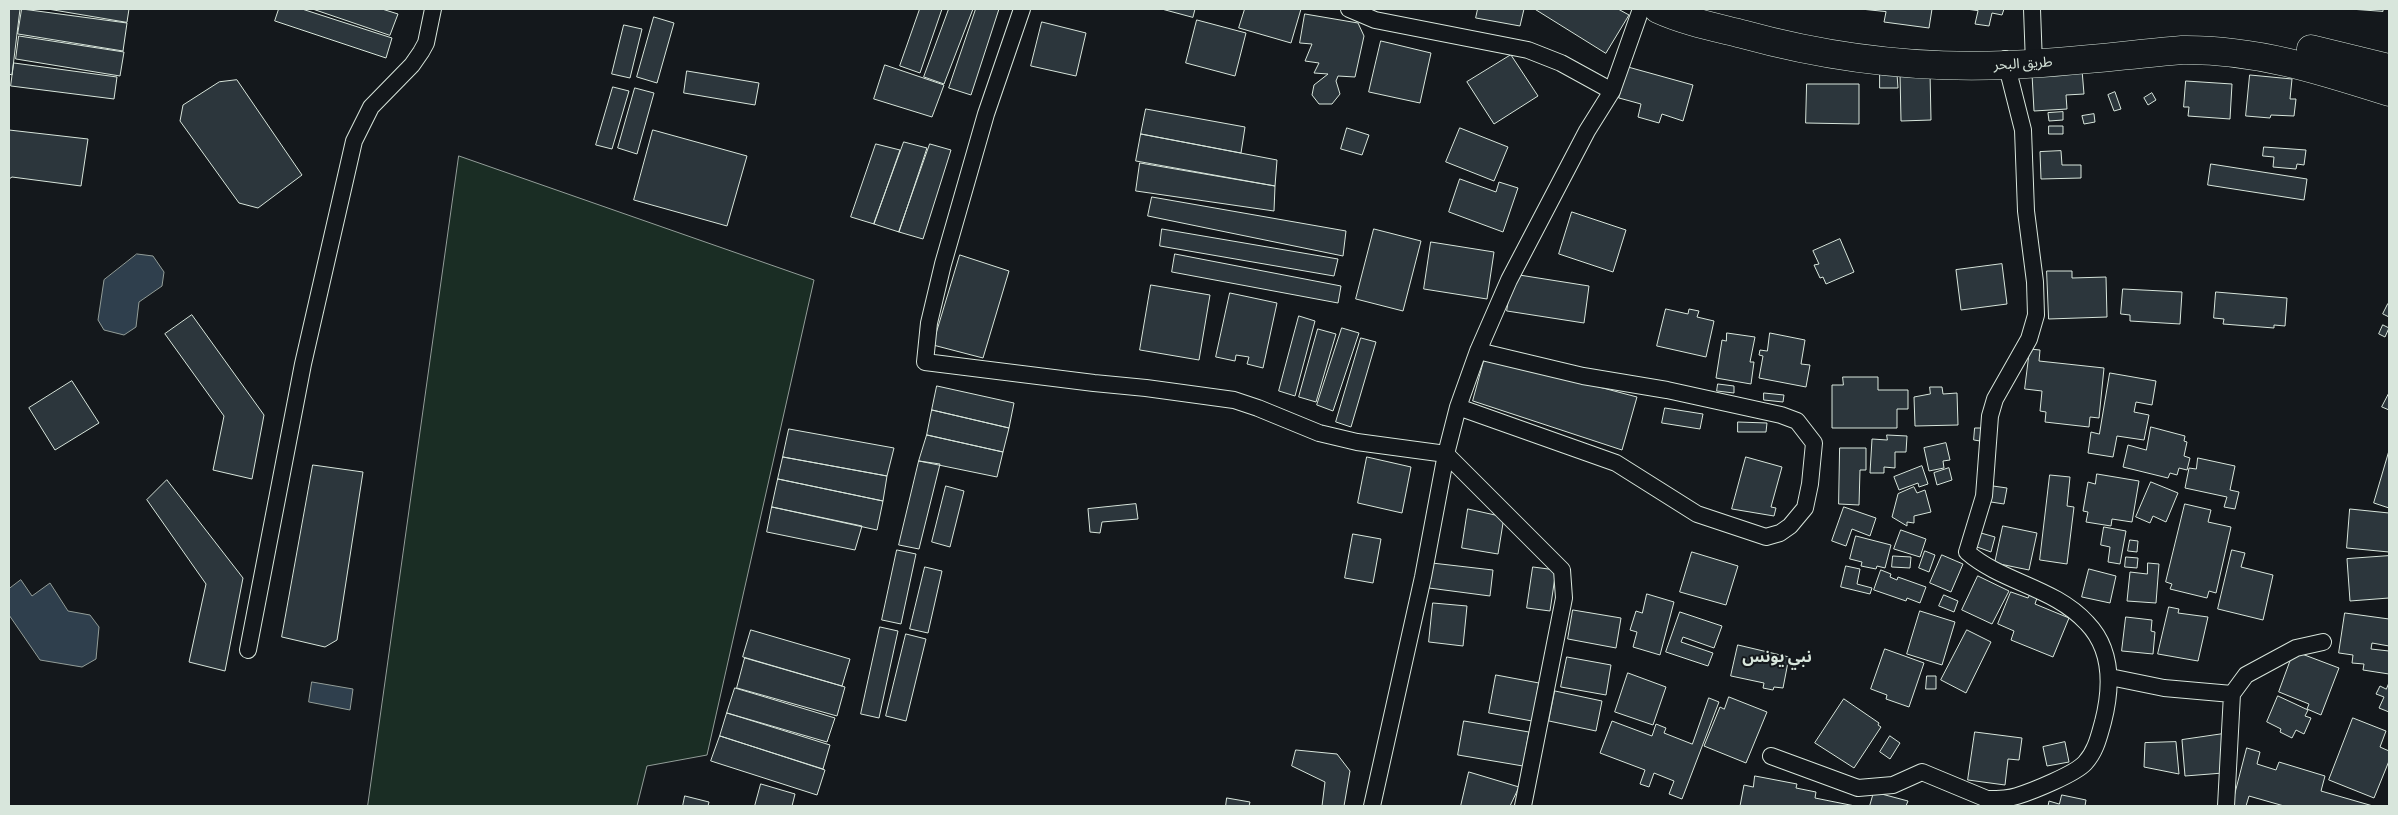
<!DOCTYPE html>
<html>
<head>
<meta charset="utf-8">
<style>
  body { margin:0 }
  #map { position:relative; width:2398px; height:815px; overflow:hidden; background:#14181c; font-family:Manrope,sans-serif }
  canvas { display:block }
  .frame { position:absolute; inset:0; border:10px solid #d8e6dc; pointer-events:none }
</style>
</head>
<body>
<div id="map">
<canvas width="2398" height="815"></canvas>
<div class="frame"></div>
</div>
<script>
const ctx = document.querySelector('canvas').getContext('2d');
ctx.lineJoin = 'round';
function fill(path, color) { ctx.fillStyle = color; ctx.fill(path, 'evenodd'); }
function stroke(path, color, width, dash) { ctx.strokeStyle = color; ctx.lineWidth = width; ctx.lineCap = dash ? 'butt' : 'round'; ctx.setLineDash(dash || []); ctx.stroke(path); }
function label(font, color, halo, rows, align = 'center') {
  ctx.font = font + ' Manrope,"Noto Sans Arabic",sans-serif'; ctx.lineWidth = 4; ctx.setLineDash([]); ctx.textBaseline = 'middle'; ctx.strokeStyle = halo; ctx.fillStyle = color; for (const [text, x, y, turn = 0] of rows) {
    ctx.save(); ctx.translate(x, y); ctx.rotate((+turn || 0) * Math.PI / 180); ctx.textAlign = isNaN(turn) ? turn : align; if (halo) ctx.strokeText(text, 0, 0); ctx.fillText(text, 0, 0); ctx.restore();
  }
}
const green = new Path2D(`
  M459 156 814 280 707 755 647 766 637 806H368Z`);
const water = new Path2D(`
  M137 254 153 256 164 272 162 286 139 302 136 327 124 335 104 330 98 320 104 280Z
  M21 580 32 596 50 583 68 611 90 615 99 627 96 659 82 667 40 660 9 615V589Z
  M312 682 353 689 350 710 309 702Z`);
const building = new Path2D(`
  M9 9H20L12 75 9 74Z
  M22 9 127 23 123 51 18 34Z
  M48 9H129L127 22Z
  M279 9H302L392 38 386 58 275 21Z
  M313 9H382L398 14 390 35Z
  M920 9H942L920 73 900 66Z
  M949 9H973L944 84 924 77Z
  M976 9H999L971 95 949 88Z
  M1162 9H1195L1193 17Z
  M1245 9H1301L1291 43 1239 28Z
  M1478 9H1524L1520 26 1476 18Z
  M1535 9H1618L1629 15 1606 53Z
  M1861 9H1932L1929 28 1884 22 1886 12Z
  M1966 9H2004L2002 15 1992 13 1989 26 1975 24 1978 11Z
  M2350 9H2383V11Z
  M1305 14 1358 23 1364 36 1355 77 1338 76 1336 81 1340 94 1332 104H1319L1312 95 1314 85 1328 74 1314 73 1319 63 1305 61 1312 44 1300 43Z
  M654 17 674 23 657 83 637 77Z
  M1197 20 1246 33 1235 76 1186 63Z
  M1042 22 1086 33 1076 76 1031 66Z
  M624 25 642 29 630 78 612 74Z
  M19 36 124 52 120 76 16 59Z
  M1381 41 1431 53 1420 103 1369 92Z
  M1511 55 1538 96 1494 124 1467 82Z
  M14 63 117 77 114 99 11 86Z
  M885 65 944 85 932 117 874 99Z
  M1628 67 1693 85 1683 121 1662 114 1659 123 1638 117 1641 104 1619 98Z
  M2082 70 2084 94 2066 95 2067 109 2034 111 2032 74Z
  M687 71 759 83 755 105 684 93Z
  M1930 72 1931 120 1901 121 1900 73Z
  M1880 74H1897L1898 88H1880Z
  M2250 75 2292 79 2290 99H2296L2294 116 2271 115 2270 118 2246 116Z
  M237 80 302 175 258 208 239 203 180 121 183 105 219 82Z
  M2186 81 2232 84 2230 119 2188 116 2189 107H2184Z
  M1807 84H1859V124L1806 123Z
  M613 87 629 91 612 149 596 145Z
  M635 88 654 93 637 154 618 148Z
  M2115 92 2121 109 2114 111 2108 95Z
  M2152 93 2156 100 2148 105 2144 98Z
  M1146 109 1245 127 1241 153 1141 134Z
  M2063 112V120L2049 121 2048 113Z
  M2094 114 2095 122 2084 124 2082 116Z
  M2049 126H2063V134H2049Z
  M1347 128 1369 135 1362 155 1341 149Z
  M1460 128 1508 147 1494 181 1446 162Z
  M9 130 88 139 81 186 12 177 9 179Z
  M653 130 747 156 727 226 634 200Z
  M1141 134 1277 160 1275 186 1136 161Z
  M904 142 927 148 899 232 874 224Z
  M876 144 900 150 874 224 851 217Z
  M930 144 951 150 923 239 899 232Z
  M2264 147 2306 150 2304 165 2297 164 2296 169 2273 167 2274 157 2263 156Z
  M2061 151 2062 165H2081V178L2041 179 2040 152Z
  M1140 163 1275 186 1274 211 1136 191Z
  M2211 164 2307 179 2304 200 2208 185Z
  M1460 179 1496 192 1499 182 1518 188 1503 232 1449 212Z
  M1152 197 1346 231 1343 256 1148 216Z
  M1572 212 1626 230 1613 272 1559 254Z
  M1162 229 1338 259 1334 276 1160 246Z
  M1374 229 1421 241 1403 311 1356 299Z
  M1840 239 1854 272 1826 284 1823 277 1820 278 1814 265 1819 264 1813 251Z
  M1431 242 1494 252 1487 299 1424 289Z
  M1175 254 1341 286 1338 303 1172 272Z
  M960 255 1009 271 983 358 933 345Z
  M2002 264 2007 304 1961 310 1956 270Z
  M2047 271H2072V278L2106 277 2107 317 2049 319Z
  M1513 274 1589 286 1584 323 1507 311Z
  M1151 285 1210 295 1199 360 1140 350Z
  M2123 289 2182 292 2180 324 2130 321V315L2121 314Z
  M2216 292 2287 298 2285 326 2274 325V328L2223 324 2224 319 2214 318Z
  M1230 293 1277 303 1263 368 1247 364 1249 357 1236 355 1235 361 1216 357Z
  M2388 304 2389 305V317L2383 314Z
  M1666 309 1688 314 1689 309 1699 311 1697 317 1714 321 1706 357 1657 346Z
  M192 315 264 415 252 479 213 470 224 416 165 334Z
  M1299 316 1315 321 1295 396 1279 391Z
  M2383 325 2389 328 2385 337 2379 334Z
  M1342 328 1359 333 1333 411 1317 405Z
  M1318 329 1336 334 1316 402 1299 397Z
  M1727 333 1755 337 1750 362H1754L1751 384 1716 378 1722 340 1726 341Z
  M1770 333 1805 340 1801 364 1810 365 1806 387 1759 378 1763 356 1759 355 1760 350 1767 351Z
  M1361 338 1376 342 1351 427 1336 422Z
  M2030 349 2040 350 2039 361 2104 368 2099 418 2090 417 2089 427 2045 422 2046 412 2040 411 2042 391 2025 389Z
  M1485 357 1637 397 1622 450 1473 401Z
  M2110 373 2156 381 2152 405 2136 402 2134 412 2149 415 2144 440 2117 436 2113 457 2088 453 2091 432 2099 434Z
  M1843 377H1878V390H1908V409H1897V428H1832V385H1843Z
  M72 381 99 423 55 450 29 408Z
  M1718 384 1734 386V393L1717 391Z
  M937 386 1014 403 1009 428 932 410Z
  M1930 387H1942L1943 394 1957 393 1958 425 1915 426 1914 397 1930 394Z
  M1764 393 1784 395 1783 402 1764 400Z
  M2389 393V410L2382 407Z
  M1665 408 1703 414 1700 429 1662 423Z
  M932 410 1009 428 1003 452 927 435Z
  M1738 422 1767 423 1766 432H1738Z
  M2151 427 2185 436 2184 441 2187 442 2184 456 2190 458 2187 470 2179 468 2177 475 2170 473 2168 478 2123 467 2128 445 2146 450Z
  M1975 428H1981L1980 441 1974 440Z
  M789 429 894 448 887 476 783 457Z
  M927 435 1003 452 997 477 919 461Z
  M1887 435 1907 436 1906 452H1895V468L1884 467V473H1870L1872 439 1887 440Z
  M1946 443 1950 460 1943 461 1944 468 1929 471 1924 448Z
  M1840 448H1866V470H1860L1859 505 1839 504Z
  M2389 451V508L2374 503Z
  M783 457 887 476 883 501 778 479Z
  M1367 457 1411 467 1402 513 1358 503Z
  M1746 457 1782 467 1771 507 1776 508 1774 516 1732 509Z
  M2198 458 2235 466 2230 490 2239 492 2235 509 2224 507 2227 497 2185 488 2189 468 2196 469Z
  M919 461 940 464 919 549 899 545Z
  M313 465 363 472 337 640 325 647 282 637Z
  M1922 466 1928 484 1919 487 1918 483 1899 490 1894 477Z
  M1949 468 1952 480 1937 485 1934 473Z
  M2097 474 2139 481 2132 522 2112 519 2111 526 2086 522 2088 512 2083 511 2088 482 2095 484Z
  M2050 475 2070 477 2067 506 2074 507 2067 564 2040 560Z
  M778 479 883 501 877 530 772 507Z
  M167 480 243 578 225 671 189 662 206 584 147 500Z
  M2151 482 2178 493 2166 522 2153 516 2150 523 2136 517Z
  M946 486 964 491 950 547 932 542Z
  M1993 486 2007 488 2004 504 1991 502Z
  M1914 487 1917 493 1925 490 1931 512 1914 516V523L1907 522V526L1892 517 1898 494Z
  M1136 504 1138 519 1102 522 1100 533 1090 532 1088 509Z
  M2185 504 2211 510 2208 522 2231 527 2216 593 2209 591 2207 598 2170 589 2172 584 2166 582Z
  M772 507 862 526 855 550 767 532Z
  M1844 507 1876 518 1870 536 1852 529 1846 546 1832 541Z
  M1468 509 1504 517 1498 554 1462 548Z
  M2350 509 2389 513V552L2347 548Z
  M2003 526 2037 533 2029 570 1995 563Z
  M2104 527 2126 531 2120 564 2108 562 2110 547 2101 545Z
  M1901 530 1926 539 1920 557 1894 549Z
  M1981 533 1995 537 1991 552 1977 547Z
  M1353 534 1381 539 1373 583 1345 578Z
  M1856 536 1891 545 1885 568 1877 566 1876 569 1861 566 1862 562 1850 559Z
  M2130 540 2138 541 2137 552 2128 551Z
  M897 550 916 554 901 624 882 620Z
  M2232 550 2245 553 2241 567 2273 575 2263 620 2218 609Z
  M1925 551 1935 555 1929 572 1919 568Z
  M1692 552 1738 566 1726 605 1680 592Z
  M1942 555 1963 564 1951 592 1930 583Z
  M1893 556 1911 557 1910 568 1892 567Z
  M2389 556V598L2350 601 2347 559Z
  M2126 557 2138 558 2137 568 2125 567Z
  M1432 563 1493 570 1490 596 1429 588Z
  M2148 563 2159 564 2156 603 2127 601 2130 572 2147 574Z
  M1846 566 1860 569 1857 584 1872 588 1870 594 1841 587Z
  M925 567 942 571 928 633 910 629Z
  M1533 567 1556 570 1550 611 1527 608Z
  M2089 569 2116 576 2110 603 2082 597Z
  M1881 570 1891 574 1890 577 1897 580 1898 577 1926 587 1920 603 1907 598 1906 601 1874 590Z
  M1978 576 2009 591 1992 624 1962 610Z
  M2011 592 2028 598 2030 594 2037 598 2035 604 2069 618 2053 657 2011 640 2014 631 1998 624Z
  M1647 594 1674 602 1660 655 1633 647 1637 632 1630 630 1636 611 1642 613Z
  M1944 595 1958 601 1954 612 1939 606Z
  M1433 603 1467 606 1463 646 1429 642Z
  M2169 607 2179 609 2178 613 2208 617 2198 661 2158 654Z
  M1573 610 1621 618 1616 648 1568 639Z
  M1920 611 1955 622 1942 665 1907 654Z
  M1680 612 1722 626 1714 648 1683 637 1681 642 1713 653 1708 666 1666 652Z
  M2345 613 2389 619V646L2372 643 2371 649 2389 651V674L2363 670 2364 664 2352 663 2353 655 2339 653Z
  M2126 617 2152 620 2151 631 2155 632 2153 654 2122 651Z
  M880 627 898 631 879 718 861 714Z
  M751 630 850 659 842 686 743 657Z
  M1967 630 1991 642 1966 693 1941 680Z
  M906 634 926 639 906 721 886 716Z
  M1738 645 1789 657 1783 688 1774 687 1773 690 1763 688 1764 683 1731 676Z
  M1885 649 1924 663 1909 707 1886 699 1887 695 1871 689Z
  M2294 651 2339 668 2321 715 2307 709 2309 704 2279 692Z
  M1567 657 1611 665 1606 695 1561 687Z
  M745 658 845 687 837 716 737 688Z
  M1628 673 1666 687 1653 725 1615 712Z
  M1496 675 1539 683 1532 721 1489 713Z
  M1927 676H1936V689H1926Z
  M2389 683V712L2379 708 2384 697 2376 694 2380 686 2386 689Z
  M735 688 835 718 827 742 727 713Z
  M1555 691 1602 701 1596 731 1549 721Z
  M2278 696 2308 710 2305 716 2311 718 2304 734 2296 730 2292 738 2280 732 2281 729 2267 722Z
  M1729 697 1767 712 1746 763 1704 746 1720 707 1724 709Z
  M1709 698 1719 702 1682 799 1669 794 1674 781 1654 773 1649 787 1640 784 1645 770 1600 753 1612 721 1652 736 1656 724 1666 728 1664 733 1692 744Z
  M1844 699 1879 723 1878 725 1881 727 1854 768 1815 743Z
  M727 713 830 745 823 769 720 736Z
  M2353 718 2386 731 2380 747 2389 751V761L2374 798 2329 780Z
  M1464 721 1529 732 1523 766 1458 755Z
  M1975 732 2022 738 2019 760 2008 759 2005 785 1968 780Z
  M2223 734V773L2185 776 2182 740Z
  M720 736 825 770 817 795 711 761Z
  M1890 736 1900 743 1890 759 1880 752Z
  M2065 742 2069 762 2047 766 2043 747Z
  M2176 742 2179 774 2144 767 2145 743Z
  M2247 748 2260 752 2257 764 2276 770 2279 762 2325 776 2321 791 2373 806H2284L2249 796 2246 806H2232Z
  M1296 750 1337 754 1350 771 1344 806H1322L1325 782 1292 766Z
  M1469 772 1519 787 1510 806H1461Z
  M1755 776 1797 784 1796 788 1816 792 1815 798 1855 806H1740L1744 785 1753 787Z
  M761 784 795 794 792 806H755Z
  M1874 792 1908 801 1906 806H1870Z
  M2062 795 2086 800 2085 806H2048L2049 801 2059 804Z
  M685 796 709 802 708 806H683Z
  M1227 798 1250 802 1249 806H1226Z`);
const minor = new Path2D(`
  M1022 9 986 114 943 264 929 323 925 362 1094 383 1146 388 1234 400 1258 408 1319 433 1357 442 1446 454 1562 570 1564 598 1523 806
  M1349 9 1375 20 1528 50 1561 63 1612 91
  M2032 9 2034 64
  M1458 407 1616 463 1697 514 1766 537 1780 533 1790 526 1805 508 1810 484 1814 443 1797 421 1781 415 1667 390 1583 376 1478 351
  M248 650 303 364 354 141 371 107 412 65 421 52 426 43 433 9
  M2110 677 2164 688 2232 694
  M1771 756 1858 788 1893 785 1922 772 1987 799C1998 799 2008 799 2017 796 2033 791 2075 774 2085 763 2096 751 2099 736 2103 722 2112 687 2113 650 2087 623 2054 587 2003 583 1967 552L1984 496 1990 416 1995 399 2029 339 2036 315 2035 282 2026 211 2023 130 2005 59
  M1372 806 1423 577 1446 454 1458 407 1478 351 1509 280 1587 131 1612 91 1641 9
  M2226 806 2232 694 2246 675 2296 648 2323 642`);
const trunk = new Path2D(`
  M1658 9C1684 21 1714 27 1742 34 1829 58 1918 69 2008 65 2066 63 2124 55 2182 50 2255 49 2320 70 2389 92
  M2311 49 2389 68`);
const streetNames = [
  ["طريق البحر",2023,64,-3]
];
const quarterNames = [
  ["نبي يونس",1777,658]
];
fill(green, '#1a2d24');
stroke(green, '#939e99', 1);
fill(water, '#2f3f4d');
stroke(water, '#939e99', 1);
fill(building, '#2c363c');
stroke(building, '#d8e6dc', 1);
stroke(minor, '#d8e6dc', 18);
stroke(trunk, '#d8e6dc', 29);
stroke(minor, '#14181c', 16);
stroke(trunk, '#14181c', 28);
label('14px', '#d8e6dc', '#14181c', streetNames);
label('bold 16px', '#d8e6dc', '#14181c', quarterNames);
</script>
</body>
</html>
